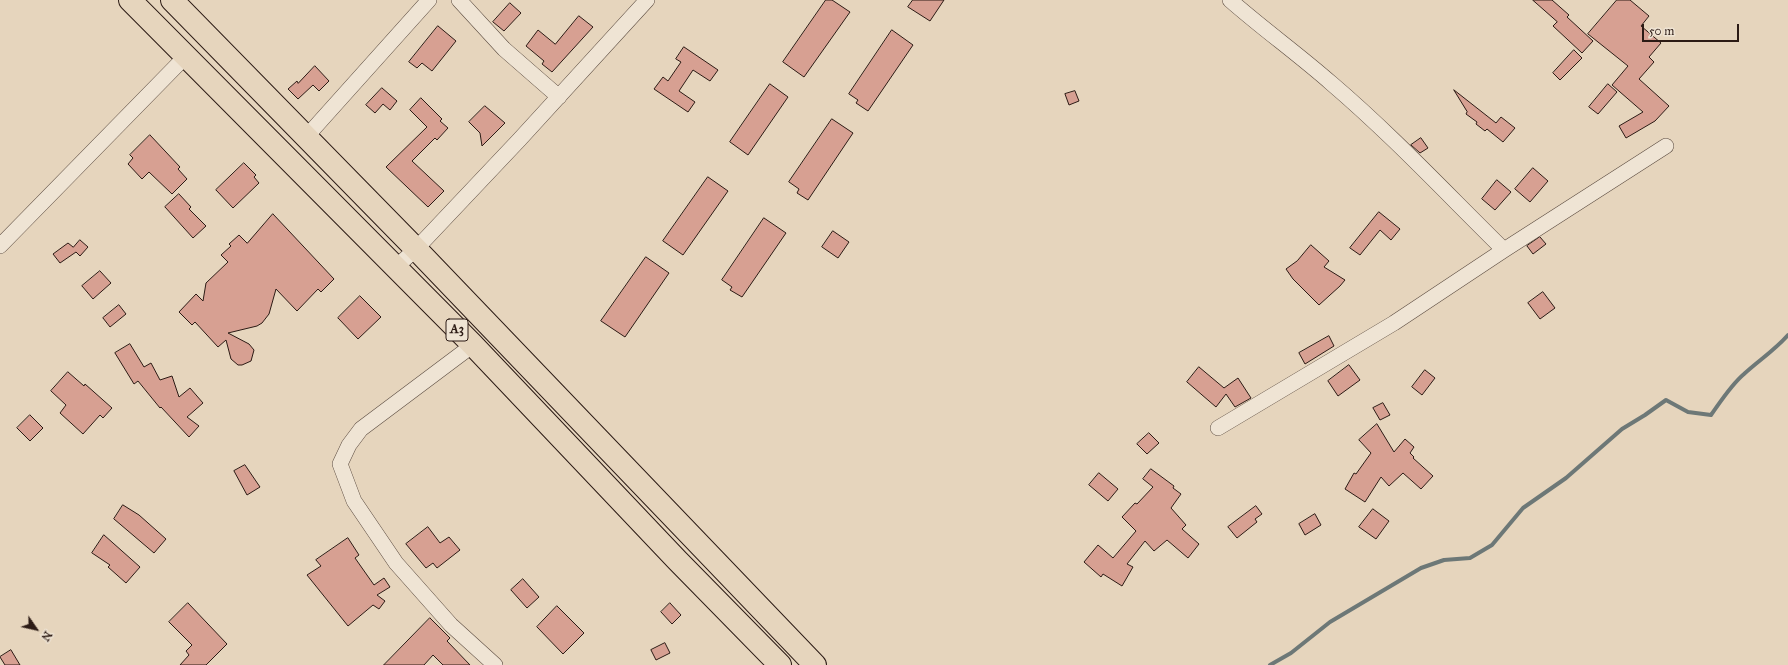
<!DOCTYPE html>
<html>
<head>
<meta charset="utf-8">
<style>
  body { margin:0 }
  #map { position:relative; width:1788px; height:665px; overflow:hidden; background:#e6d5bd; font-family:"IM FELL Great Primer",serif }
  canvas { display:block }
  .north { position:absolute; left:16px; top:609px; width:40px; height:40px; -webkit-text-stroke:3px #efe4d4; paint-order:stroke; rotate:124deg; font-size:11px; font-weight:700; line-height:16px; text-align:center; color:#2c1b15 }
  .north::after { content:''; display:block; margin:auto; width:14px; height:18px; background:#2c1b15; clip-path:polygon(50% 0,100% 100%,50% 72%,0 100%) }
  .scale { position:absolute; left:1642px; top:24px; width:97px; height:18px; box-sizing:border-box; border:2px solid #2c1b15; border-top:0; padding-left:5px; font-size:12px; line-height:14px; white-space:nowrap; color:#2c1b15; -webkit-text-stroke:3px #efe4d4; paint-order:stroke }
</style>
</head>
<body>
<div id="map">
<canvas width="1788" height="665"></canvas>
<div class="north">N</div>
<div class="scale">50 m</div>
</div>
<script>
const ctx = document.querySelector('canvas').getContext('2d');
ctx.lineJoin = 'round';
function stroke(path, color, width, dash) { ctx.strokeStyle = color; ctx.lineWidth = width; ctx.lineCap = dash ? 'butt' : 'round'; ctx.setLineDash(dash || []); ctx.stroke(path); }
function fill(path, color) { ctx.fillStyle = color; ctx.fill(path, 'evenodd'); }
function label(font, color, halo, rows, align = 'center') {
  ctx.font = font + ' "IM FELL Great Primer",serif'; ctx.lineWidth = 3; ctx.setLineDash([]); ctx.textBaseline = 'middle'; ctx.strokeStyle = halo; ctx.fillStyle = color; for (const [text, x, y, turn = 0] of rows) {
    ctx.save(); ctx.translate(x, y); ctx.rotate((+turn || 0) * Math.PI / 180); ctx.textAlign = isNaN(turn) ? turn : align; if (halo) ctx.strokeText(text, 0, 0); ctx.fillText(text, 0, 0); ctx.restore();
  }
}
const stream = new Path2D(`
  M1270 665 1291 653 1330 622 1421 568 1444 560 1470 558 1492 545 1523 508 1566 478 1622 429 1645 415 1666 400 1688 412 1711 415C1721 401 1731 385 1744 374 1758 361 1775 350 1788 335`);
const building = new Path2D(`
  M826 0H832L850 12 804 77 783 62Z
  M913 0H944L930 21 908 7Z
  M1533 0H1552L1569 15 1567 17 1593 41 1582 53 1553 26 1557 22Z
  M1617 0H1630L1649 16 1641 26 1661 43 1649 57 1654 62 1639 79 1669 106 1655 121 1626 138 1619 126 1643 112 1612 85 1628 66 1588 34Z
  M510 3 521 13 504 31 493 22Z
  M579 16 593 27 552 72 542 64 544 61 526 46 538 30 555 44Z
  M438 26 456 41 432 71 422 63 417 68 409 62Z
  M892 30 913 45 868 111 856 103 858 100 849 94Z
  M684 47 718 70 710 81 693 70 679 91 695 102 688 112 654 89 663 77 668 81 681 62 676 59Z
  M1574 50 1582 58 1560 80 1553 73Z
  M315 66 329 81 319 91 313 85 298 99 288 89 297 81 298 83Z
  M770 84 788 97 748 155 730 142Z
  M1608 84 1617 92 1598 114 1589 107Z
  M382 88 397 101 390 110 383 104 375 113 366 105Z
  M1454 90 1496 123 1501 117 1515 128 1503 142 1487 129 1485 131 1476 124 1477 122 1466 114 1467 112Z
  M1075 91 1079 101 1069 105 1065 94Z
  M421 98 442 119 440 121 448 128 437 140 435 138 412 161 444 191 428 207 386 167 427 127 410 110Z
  M485 106 505 123 482 146 480 133 469 122Z
  M832 119 853 133 808 200 797 193 799 189 789 182Z
  M150 135 180 167 178 169 187 179 172 194 149 172 142 179 128 164 133 158 130 155Z
  M1421 138 1428 148 1420 153 1411 145Z
  M244 163 256 175 254 177 259 183 233 208 216 190Z
  M1533 168 1548 181 1530 202 1515 189Z
  M708 177 728 191 683 255 663 241Z
  M1497 180 1511 192 1495 210 1482 199Z
  M179 194 191 207 189 209 206 226 193 238 165 207Z
  M1379 212 1400 229 1391 240 1380 230 1360 255 1350 248Z
  M273 214 334 279 321 292 318 289 297 311 276 289 269 314 262 323 257 326 228 333 249 344 254 350 251 361 242 365H238L231 359 226 340 218 347 195 322 192 325 179 312 196 294 203 301 206 283 228 262 221 255 231 246 229 244 239 235 247 243Z
  M764 218 786 233 742 297 730 290 732 287 722 280Z
  M833 231 849 242 838 258 822 247Z
  M1540 237 1546 244 1533 254 1527 246Z
  M80 240 88 247 80 256 76 252 60 263 53 254 68 243 73 247Z
  M1311 245 1329 261 1324 267 1345 280 1340 286 1319 305 1293 279 1286 269 1297 261Z
  M646 257 669 273 625 337 601 321Z
  M100 271 111 283 93 299 82 286Z
  M1543 292 1555 308 1540 319 1528 303Z
  M360 296 381 317 358 339 338 318Z
  M119 305 126 314 110 327 103 318Z
  M1329 336 1334 346 1305 364 1299 353Z
  M130 344 144 367 151 363 160 380 172 376 179 397 190 388 203 403 187 417 199 426 189 437 161 407 160 408 138 381 134 384 115 353Z
  M1349 365 1360 380 1338 396 1328 381Z
  M1199 367 1224 388 1238 378 1251 398 1235 407 1226 394 1216 407 1187 382Z
  M1425 370 1435 378 1422 395 1412 387Z
  M68 372 84 386 85 384 112 408 103 418 100 415 83 434 60 413 66 405 51 391Z
  M1383 403 1390 415 1380 420 1373 408Z
  M30 415 43 428 30 441 17 428Z
  M1377 424 1394 452 1405 439 1414 447 1410 453 1414 457 1413 458 1433 476 1421 489 1403 473 1389 486 1381 477 1365 502 1345 489 1354 473 1356 474 1371 453 1359 440Z
  M1149 433 1159 443 1147 454 1137 444Z
  M245 465 260 487 247 495 234 471Z
  M1151 469 1174 486 1173 488 1181 494 1171 508 1186 525 1182 529 1199 544 1188 558 1167 540 1154 551 1145 541 1127 564 1133 567 1122 586 1103 574 1101 577 1084 562 1098 545 1113 558 1136 531 1122 517 1135 503 1137 504 1153 487 1143 479Z
  M1099 473 1118 489 1108 501 1089 485Z
  M123 505 139 515 166 539 154 553 114 519Z
  M1256 506 1262 514 1255 519 1257 522 1237 538 1228 527Z
  M1373 509 1389 521 1376 539 1359 527Z
  M1315 514 1321 525 1305 535 1299 524Z
  M428 527 440 543 449 537 460 550 437 568 433 563 426 568 406 544Z
  M104 535 140 567 126 583 108 567 110 565 92 553Z
  M348 538 359 555 355 558 374 585 384 578 390 587 377 595 385 601 379 609 373 605 348 626 307 575 321 566 316 560Z
  M523 579 539 597 527 608 511 590Z
  M188 603 227 644 206 665H180L189 655 186 651 192 645 169 622Z
  M670 603 681 615 672 624 661 612Z
  M557 606 584 633 563 654 537 627Z
  M430 618 450 638 447 641 470 665H443L433 655 424 665H384Z
  M665 643 670 653 656 660 651 650Z
  M11 650 20 665H5L0 657Z`);
const minor = new Path2D(`
  M459 0 504 49 559 97
  M1230 0C1263 29 1298 54 1331 83 1392 135 1447 194 1504 250
  M307 136 429 0
  M0 246 186 56
  M395 268 416 249 520 139 647 0
  M473 345 361 429 349 445 340 464 354 501 396 563 451 625 495 665
  M1218 428 1394 323 1504 250 1666 146`);
const highway = new Path2D(`
  M130 0 473 345 677 560 780 665
  M172 0 416 249 815 665`);
const shields = [
  [457,330,22]
];
const shieldNames = [
  ["A3",457,330]
];
stroke(stream, '#6d7877', 4);
fill(building, '#d7a092');
stroke(building, '#2c1b15', 1);
stroke(minor, '#5a4a3f', 16);
stroke(highway, '#2c1b15', 24);
stroke(minor, '#efe4d4', 15);
stroke(highway, '#e6d5bd', 22);
for (const [x, y, w] of shields) { const box = new Path2D(); box.roundRect(x - w / 2, y - 11, w, 22, 3); ctx.fillStyle = '#efe4d4'; ctx.fill(box); stroke(box, '#2c1b15', 1); }
label('bold 13px', '#2c1b15', null, shieldNames);
</script>
</body>
</html>
